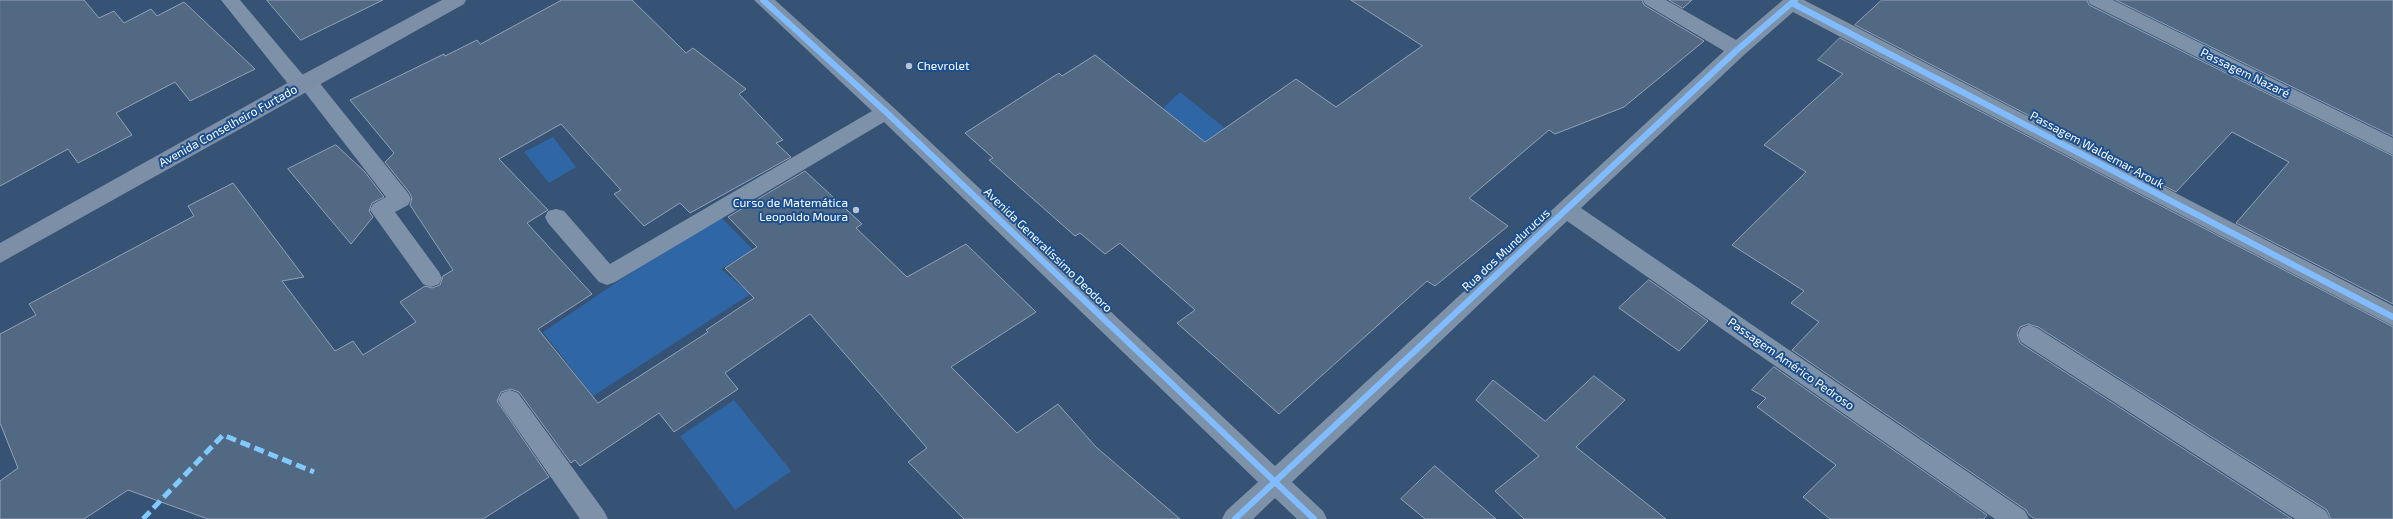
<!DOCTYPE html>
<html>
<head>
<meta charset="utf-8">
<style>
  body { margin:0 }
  canvas { display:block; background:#365274 }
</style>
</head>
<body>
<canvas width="2393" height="519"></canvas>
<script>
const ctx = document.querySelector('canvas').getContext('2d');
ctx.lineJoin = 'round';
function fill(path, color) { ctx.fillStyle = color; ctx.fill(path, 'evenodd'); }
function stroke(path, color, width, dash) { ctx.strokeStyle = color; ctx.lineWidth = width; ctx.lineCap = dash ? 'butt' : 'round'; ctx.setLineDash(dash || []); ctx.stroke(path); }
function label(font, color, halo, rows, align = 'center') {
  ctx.font = font + ' "Exo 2",sans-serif'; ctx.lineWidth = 4; ctx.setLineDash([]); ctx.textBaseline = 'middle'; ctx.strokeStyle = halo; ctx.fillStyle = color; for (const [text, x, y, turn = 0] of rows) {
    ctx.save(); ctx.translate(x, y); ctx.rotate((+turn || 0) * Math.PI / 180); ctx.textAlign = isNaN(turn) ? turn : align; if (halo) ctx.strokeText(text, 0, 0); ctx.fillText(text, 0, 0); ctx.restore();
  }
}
const green = new Path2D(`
  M1180 92 1267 162 1240 173 1155 116Z
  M553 137 576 167 549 183 524 152Z
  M718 214 753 250 721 269 742 287 770 269 778 276 593 396 543 332Z
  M734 400 791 471 735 510 680 436Z`);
const building = new Path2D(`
  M0 0H84L99 18 114 11 124 23 151 9 157 16 184 2 255 69 190 101 175 82 116 113 132 135 78 163 68 149 0 186Z
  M267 0H383L301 40Z
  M562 0H632L686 53 693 48 746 89 739 94 783 140 776 143 791 157 690 213 680 203 644 226 614 194 621 190 561 124 499 159 548 210 527 223 592 294 538 329 598 403 708 332 706 330 754 298 725 268 757 247 728 217 805 171 862 224 856 228 907 277 966 244 1036 312 951 367 1017 433 1058 404 1096 447 1180 519H964L908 462 927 448 810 314 725 373 738 389 674 432 659 413 580 466 575 460 571 463 519 392 511 389 501 392 497 401 549 477 483 519H208L128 490 84 519H0V481L18 468 0 423V334L36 315 29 304 194 216 188 206 233 183 304 277 282 281 335 351 353 341 363 355 416 322 400 302 425 286 432 288 440 285 443 276 453 270 410 205 412 198 409 192 385 162 394 153 350 100 444 54 445 56 477 40 480 44Z
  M1351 0H1642L1644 5 1704 41 1624 107 1555 134 1549 130 1469 198 1508 226 1435 286 1427 281 1279 414 1177 323 1195 310 1120 243 1105 254 1080 233 1075 236 989 160 993 158 965 133 1059 73 1062 76 1095 55 1205 142 1296 79 1336 107 1422 46Z
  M1669 0H1692L1683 8Z
  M1882 0H2087L2089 5 2393 156V304L2236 223 2289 162 2232 132 2176 192 1855 25Z
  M2116 0H2393V136Z
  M1840 38 2393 327V519H2331L2327 510 2038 327 2028 324 2020 327 2017 334 2020 343 2292 519H2035L2029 515 2026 510 1792 350 1819 322 1791 303 1804 291 1732 245 1806 172 1764 145 1843 74 1818 60Z
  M336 145 365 172 384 197 372 203 369 211 373 217 351 244 288 169Z
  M1649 280 1708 321 1679 351 1619 308Z
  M1774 367 1987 515 1984 519H1830L1803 497 1836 465 1757 407 1766 398 1752 390Z
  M1594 376 1625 400 1576 447 1666 519H1524L1495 491 1539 456 1476 400 1493 380 1545 421Z
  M1435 466 1496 519H1425L1401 499Z`);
const minor = new Path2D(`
  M221 0H240L303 75 314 76 408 193 411 199 408 205 395 212 439 272 442 278 439 284 431 287 423 284 370 210 373 204 386 197 304 91 293 90Z
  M754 0H775L893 107 1275 466 1724 51 1645 4 1643 0H1666L1736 40 1783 0H1804L2393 306V326L1793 12 1744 55 1581 208 2025 511 2029 519H1995L1567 221 1292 482 1323 511 1327 519H1297L1275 498 1253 519H1222L1226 511 1258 482 884 122 615 282 607 285 599 282 548 223 545 217 548 211 556 209 564 211 610 264 872 111Z
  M2088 0H2113L2393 138V155L2090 4Z
  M2029 325 2037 328 2326 511 2330 519H2295L2021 342 2018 335 2021 328Z
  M510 390 518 393 604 511 608 519H580L502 407 498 400 502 393Z`);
const major = new Path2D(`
  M442 0H466L464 4 0 263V243L300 76Z`);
const quiet = new Path2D(`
  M143 519 223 435 314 472`);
const cycleway = new Path2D(`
  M763 0 886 112 1314 519
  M1792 3 2393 317
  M1235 519 1737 50 1795 0`);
const markers = [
  [909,66,4,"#b9c2ce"],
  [856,210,4,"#b9c2ce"]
];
const poiNames = [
  ["Chevrolet",917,66],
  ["Curso de Matemática",848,203,"right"],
  ["Leopoldo Moura",848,217,"right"]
];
const streetNames = [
  ["Passagem Nazaré",2245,73,26],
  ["Avenida Conselheiro Furtado",228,126,-29],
  ["Passagem Waldemar Arouk",2097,150,28],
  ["Avenida Generalíssimo Deodoro",1048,250,44],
  ["Rua dos Mundurucus",1506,250,-43],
  ["Passagem Américo Pedroso",1791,364,35]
];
fill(green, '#2f66a5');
fill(building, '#526984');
stroke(building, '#92a2b6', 1);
fill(minor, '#7d92a8');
fill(major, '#7d8ea7');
stroke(quiet, '#80caff', 5, [10, 5]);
stroke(cycleway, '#80bcff', 6);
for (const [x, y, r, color] of markers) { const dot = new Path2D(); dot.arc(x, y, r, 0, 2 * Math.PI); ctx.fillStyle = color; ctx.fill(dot); stroke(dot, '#1b4f8f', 1.5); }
label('12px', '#fff', '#1b4f8f', poiNames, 'left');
label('12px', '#fff', '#1b4f8f', streetNames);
</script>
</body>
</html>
